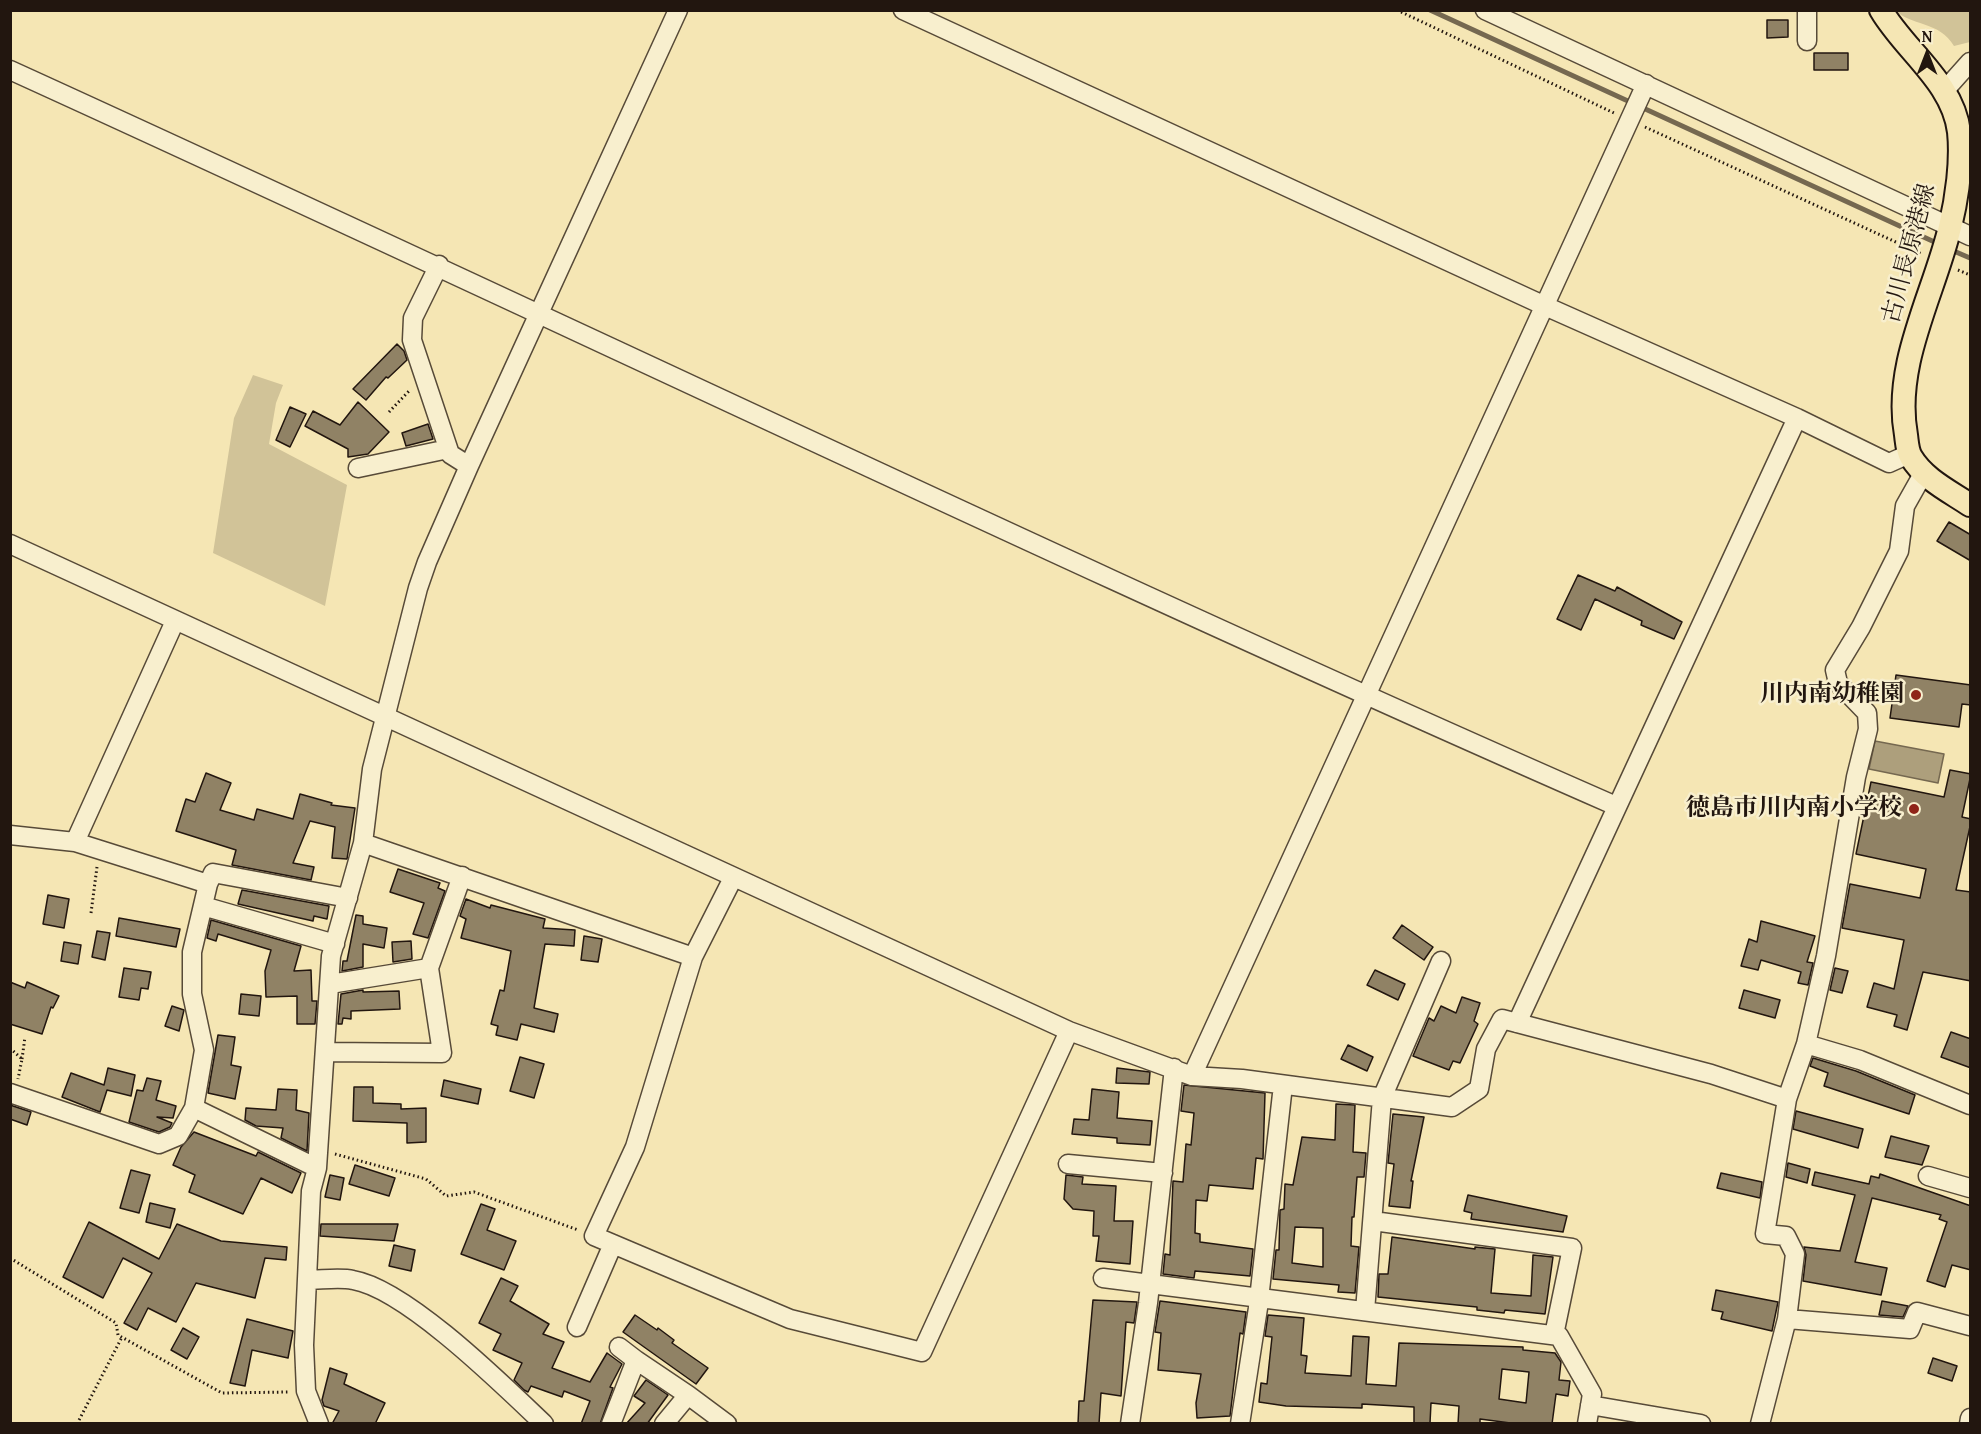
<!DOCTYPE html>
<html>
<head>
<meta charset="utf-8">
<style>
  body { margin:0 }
  #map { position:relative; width:1981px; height:1434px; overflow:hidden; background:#f5e6b4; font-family:"Gentium Book Plus",serif }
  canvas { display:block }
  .frame { position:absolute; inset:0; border:12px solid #22160f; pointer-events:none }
  .north { position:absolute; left:1897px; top:24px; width:60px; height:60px; -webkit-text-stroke:4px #f8efce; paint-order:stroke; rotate:0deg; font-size:16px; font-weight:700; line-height:24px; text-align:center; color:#22160f }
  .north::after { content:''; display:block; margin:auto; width:21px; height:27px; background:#22160f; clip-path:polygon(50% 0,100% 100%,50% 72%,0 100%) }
</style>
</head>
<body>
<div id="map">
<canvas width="1981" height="1434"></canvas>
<div class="frame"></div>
<div class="north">N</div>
</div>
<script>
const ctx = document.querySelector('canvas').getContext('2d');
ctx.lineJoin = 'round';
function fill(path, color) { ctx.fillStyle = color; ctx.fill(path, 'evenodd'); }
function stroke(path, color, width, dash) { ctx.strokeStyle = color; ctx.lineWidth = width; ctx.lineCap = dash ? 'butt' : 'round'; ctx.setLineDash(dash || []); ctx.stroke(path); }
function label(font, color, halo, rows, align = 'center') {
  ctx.font = font + ' "Gentium Book Plus","Noto Serif JP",serif'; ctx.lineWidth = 5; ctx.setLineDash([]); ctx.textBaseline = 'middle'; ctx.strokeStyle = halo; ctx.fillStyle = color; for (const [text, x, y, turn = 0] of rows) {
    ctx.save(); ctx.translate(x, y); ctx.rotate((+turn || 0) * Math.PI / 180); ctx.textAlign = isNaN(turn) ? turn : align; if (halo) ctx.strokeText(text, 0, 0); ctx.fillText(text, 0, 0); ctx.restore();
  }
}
const green = new Path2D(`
  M1897 11H1970V42L1954 46C1940 21 1908 25 1897 11Z
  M253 375 283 385 276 403 269 444 347 485 325 606 213 553 234 418Z`);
const water = new Path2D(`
  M1875 741 1944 754 1938 783 1869 769Z`);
const stream = new Path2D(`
  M1430 10 1941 245
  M1949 249 1970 258`);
const building = new Path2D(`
  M1767 20H1788V37L1767 38Z
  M1814 53H1848V70H1814Z
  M397 344 404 351 407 360 388 378 386 377 366 400 353 389Z
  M358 402 389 432 368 454 348 457V449L305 426 313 411 340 425Z
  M290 407 306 414 290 447 276 440Z
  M428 424 433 439 406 446 402 433Z
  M1949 522 1971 535V561L1937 541Z
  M1578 575 1615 591 1617 587 1682 622 1674 639 1641 625 1642 621 1595 599 1581 630 1557 619Z
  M1896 675 1971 685V705L1962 704 1959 727 1890 718Z
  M1950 770 1971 774 1962 817 1971 819V822L1956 890 1971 892V981L1923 972 1907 1030 1894 1026 1897 1015 1867 1007 1874 983 1894 989 1904 940 1842 928 1850 884 1920 898 1926 869 1856 854 1871 782 1944 797Z
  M206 773 231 783 220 810 254 820 257 809 293 819 300 794 332 803 331 805 355 808 347 859 332 858 335 827 310 821 293 863 314 867 311 880 232 865 236 850 176 831 186 799 195 802Z
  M398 869 440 883 438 888 445 891 428 938 413 934 424 903 390 892Z
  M242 890 329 906 327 919 314 916 313 921 238 904Z
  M48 895 69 899 64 928 43 924Z
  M466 899 490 908 491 905 545 919 543 928 575 930 574 946 545 944 534 1008 558 1014 554 1032 521 1024 517 1040 496 1035 498 1026 491 1024 500 990 504 991 511 951 461 938 466 919 460 916Z
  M356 915 363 916V924L387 928 384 948 363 944V967L342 971 343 961H347Z
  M119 918 180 929 176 947 116 936Z
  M211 920 301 946 294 971 311 970 312 1001H317L315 1024H297V996L266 997 265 971 271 950 218 934 216 941 207 938Z
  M1761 921 1815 936 1807 962 1813 963 1808 985 1798 983 1801 972 1761 960 1758 970 1741 966 1749 939 1757 942Z
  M1402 925 1433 947 1424 960 1393 938Z
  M97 931 110 933 105 960 92 957Z
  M584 936 602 939 598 962 581 960Z
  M411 941 412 959 393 962 392 942Z
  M64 942 81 945 78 964 61 961Z
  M124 968 151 972 148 989 141 988 139 1000 119 997Z
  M1835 968 1848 971 1842 993 1830 990Z
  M1375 970 1405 984 1398 1000 1367 985Z
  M10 982 25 988 27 982 59 996 53 1008 51 1007 42 1034 10 1024Z
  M363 990V992L399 991 400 1009 351 1011V1019L343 1018 342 1024H338L341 994Z
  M1744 990 1780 1000 1775 1018 1739 1008Z
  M241 994 261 996 259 1016 239 1014Z
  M1462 997 1480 1003 1474 1021 1478 1024 1460 1063 1453 1061 1449 1070 1413 1056 1429 1018 1434 1021 1441 1006 1456 1013Z
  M172 1006 184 1010 179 1031 165 1026Z
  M1951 1032 1971 1039V1068L1941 1057Z
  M218 1035 235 1037 231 1065 241 1067 235 1099 208 1093Z
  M1348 1045 1373 1057 1367 1071 1341 1059Z
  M520 1057 544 1064 534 1098 510 1091Z
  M1813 1058 1856 1071 1915 1095 1909 1114 1824 1086 1828 1073 1810 1066Z
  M108 1068 135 1075 131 1096 107 1090 100 1112 62 1097 71 1073 104 1085Z
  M1117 1068 1150 1072 1149 1084 1116 1083Z
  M147 1078 161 1081 156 1100 176 1106 173 1118 157 1117 172 1123 170 1127 159 1132 129 1122 137 1090 143 1091Z
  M444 1080 481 1089 478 1104 441 1096Z
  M1184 1085 1265 1093 1263 1159 1256 1158 1253 1189 1209 1185 1207 1201 1196 1200 1195 1233 1200 1234V1242L1253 1249 1250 1276 1195 1271 1194 1278 1163 1274 1165 1254 1170 1255 1173 1181 1183 1182 1186 1144 1191 1145 1194 1113 1181 1111Z
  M354 1087H373V1103L401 1104V1109L426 1108V1142L407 1143V1123L353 1121Z
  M278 1089 297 1090 296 1110 309 1113 307 1151 281 1138 283 1128 256 1126 245 1120 246 1108 276 1110Z
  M1092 1089 1119 1092 1117 1118 1152 1121 1150 1145 1117 1143V1138L1072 1134 1074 1119 1089 1120Z
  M1336 1104 1355 1105 1353 1152 1366 1153 1364 1177H1357L1354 1217H1352L1351 1246 1359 1247 1355 1293 1338 1292 1339 1285 1273 1279 1276 1250H1279L1280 1210 1284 1209 1285 1184 1293 1185 1302 1137 1335 1140ZM1295 1227 1323 1228V1267L1292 1263Z
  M10 1105 31 1112 27 1125 10 1119Z
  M1796 1111 1863 1129 1858 1148 1793 1129Z
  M1393 1114 1424 1117 1411 1181H1413L1410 1208 1389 1206 1394 1164 1388 1163Z
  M194 1132 256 1156 258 1152 301 1173 292 1193 261 1178 243 1214 189 1192 195 1175 173 1165 181 1147Z
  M1891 1136 1929 1146 1922 1165 1885 1157Z
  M1788 1163 1810 1169 1807 1183 1786 1177Z
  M355 1165 395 1178 389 1196 349 1184Z
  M131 1170 150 1175 139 1213 120 1208Z
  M1815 1172 1869 1184 1871 1176 1879 1178 1880 1174 1971 1206V1270L1952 1265 1945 1287 1927 1281 1947 1222 1939 1219 1941 1215 1872 1198 1855 1262 1887 1268 1881 1295 1803 1281 1806 1255 1804 1247 1840 1251 1855 1195 1812 1185Z
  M1721 1173 1762 1182 1760 1198 1717 1188Z
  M330 1175 344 1178 340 1200 325 1197Z
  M1066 1175 1083 1177 1082 1184 1116 1186 1114 1221H1133L1130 1264 1096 1261 1099 1236H1093L1094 1211 1073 1209 1064 1199Z
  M1468 1195 1567 1216 1563 1232 1471 1219 1472 1213 1464 1211Z
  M150 1203 175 1209 170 1228 146 1222Z
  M481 1204 495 1209 487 1230 516 1241 504 1270 461 1254Z
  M89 1222 159 1259 177 1224 221 1241 287 1247 286 1260 265 1258 255 1298 196 1283 176 1322 148 1308 137 1330 124 1323 152 1273 123 1258 103 1298 63 1277Z
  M321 1224H398L394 1241 320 1236Z
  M1392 1237 1475 1249V1247L1495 1249 1491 1293 1531 1296 1533 1255 1553 1257 1545 1314 1505 1310 1504 1313 1477 1310V1307L1378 1297 1379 1274H1388Z
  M394 1245 415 1250 411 1271 389 1266Z
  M501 1278 518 1286 510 1301 549 1324 543 1334 564 1342 552 1368 590 1382 607 1353 622 1364 610 1387 613 1388 600 1424H581L590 1401 564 1391 562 1397 531 1386 528 1392 524 1390 514 1380 522 1363 493 1350 501 1334 479 1323Z
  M1716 1290 1778 1302 1772 1331 1721 1319 1723 1312 1712 1310Z
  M1093 1300 1137 1302 1134 1323 1126 1322 1121 1396 1101 1393 1099 1424H1078L1079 1401H1084Z
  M1160 1301 1246 1312 1243 1334 1240 1333 1230 1416 1197 1418 1196 1403 1201 1374 1158 1370 1161 1333 1155 1332Z
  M1882 1301 1908 1306 1903 1317 1879 1315Z
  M635 1315 657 1330 658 1328 674 1340 672 1343 708 1368 696 1384 623 1332Z
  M1268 1315 1304 1318 1301 1355 1307 1356 1305 1373 1351 1376 1353 1336 1369 1337 1366 1384 1396 1386 1399 1343 1523 1347V1350L1555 1353 1561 1362 1559 1380 1570 1381 1568 1396 1556 1394 1552 1424H1518L1480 1419V1424H1458L1459 1406 1431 1403 1430 1423H1414V1407L1362 1404V1408L1286 1406 1259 1402 1261 1383 1267 1384 1272 1337 1265 1336ZM1502 1369 1529 1372 1526 1403 1499 1399Z
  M247 1319 293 1331 288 1358 252 1350 245 1386 230 1383Z
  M183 1328 199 1337 187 1359 171 1350Z
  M1933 1358 1957 1366 1952 1381 1928 1373Z
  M330 1368 347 1374 344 1384 385 1403 375 1424H332L339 1411 324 1406 322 1400Z
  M646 1380 668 1395 647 1424H626L645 1403 634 1396Z`);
const path = new Path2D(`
  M1397 10 1614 113
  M1645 127 1922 254
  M1958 270 1970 275
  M389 412 410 390
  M91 913 97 867
  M10 1048 22 1059 18 1079
  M22 1059 25 1037
  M335 1154 426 1179 446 1196 474 1192 578 1230
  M10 1258 116 1323 118 1335 222 1393 289 1392
  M77 1424 122 1337`);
const minor = new Path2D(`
  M903 10 1545 306 1797 418 1889 463 1909 454
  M1485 10 1970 236
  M1807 41V10
  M10 70C546 314 1077 570 1616 806
  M1945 90 1970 62
  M439 265 413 318 412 340 450 454 469 466
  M358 468 448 449
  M10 544 1069 1031 1192 1076 1242 1079 1452 1107 1479 1089 1486 1049 1502 1019 1711 1074 1787 1099
  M10 835 75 842 208 884 213 873 348 898
  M75 842 175 621
  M363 843 693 957 635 1147 594 1236 790 1319 922 1352 1069 1031
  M203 906 335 944
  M693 957 733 878
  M330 984 429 968
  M1517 1023 1797 418
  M1806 1044 1860 1060 1970 1105
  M325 1052 442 1053 429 968 462 876
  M1192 1076 1646 84
  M10 1093 159 1144 178 1136 194 1108 317 1168
  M194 1108 204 1050 192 994V952L208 884
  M1068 1164 1163 1173
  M1928 1176 1970 1188
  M1373 1221 1572 1248 1554 1335
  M1103 1278 1559 1336 1592 1394 1587 1424
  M307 1280C322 1280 339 1277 353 1280 406 1289 503 1385 544 1424
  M1365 1311 1382 1098 1441 961
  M1787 1319 1910 1329 1917 1312 1970 1326
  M577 1327 613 1244
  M619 1347 636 1360
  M1590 1405 1701 1424
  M319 1424 306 1391 304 1345 311 1191 317 1168 331 956 363 843 372 769 418 588 427 562 469 466 678 10
  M611 1424 636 1360 688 1395
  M664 1424 688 1395 727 1424
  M1130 1424 1148 1303 1174 1068
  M1240 1424 1258 1308 1283 1085
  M1760 1424 1787 1319 1795 1254 1786 1236 1765 1234 1787 1099 1806 1044 1826 956 1856 777 1868 729 1867 713 1838 683 1835 670 1861 627 1899 551 1905 506 1923 474
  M1969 1424 1970 1418`);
const major = new Path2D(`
  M1881 10C1905 51 1953 82 1959 132 1962 161 1957 198 1950 227 1934 294 1893 364 1906 435 1907 442 1907 450 1911 457 1924 479 1949 491 1970 505`);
const markers = [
  [1916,695,6,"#8f2418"],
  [1914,809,6,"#8f2418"]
];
const streetNames = [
  ["古川長原港線",1910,254,-75]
];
const poiNames = [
  ["川内南幼稚園",1904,695],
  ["徳島市川内南小学校",1902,809]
];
fill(green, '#d1c398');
fill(water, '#ad9f7c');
stroke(water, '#756850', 1.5);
stroke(stream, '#756850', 5);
fill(building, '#908265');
stroke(building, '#22160f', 1.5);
stroke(minor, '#574a38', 21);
stroke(major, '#22160f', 26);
stroke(path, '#22160f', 3, [1.5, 3]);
stroke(minor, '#f8efce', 18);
stroke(major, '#f5e6b4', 22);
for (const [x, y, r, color] of markers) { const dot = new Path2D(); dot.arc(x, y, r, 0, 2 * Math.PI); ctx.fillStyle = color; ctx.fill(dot); stroke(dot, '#f8efce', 2); }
label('24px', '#22160f', '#f8efce', streetNames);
label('bold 24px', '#22160f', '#f8efce', poiNames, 'right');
</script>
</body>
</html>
